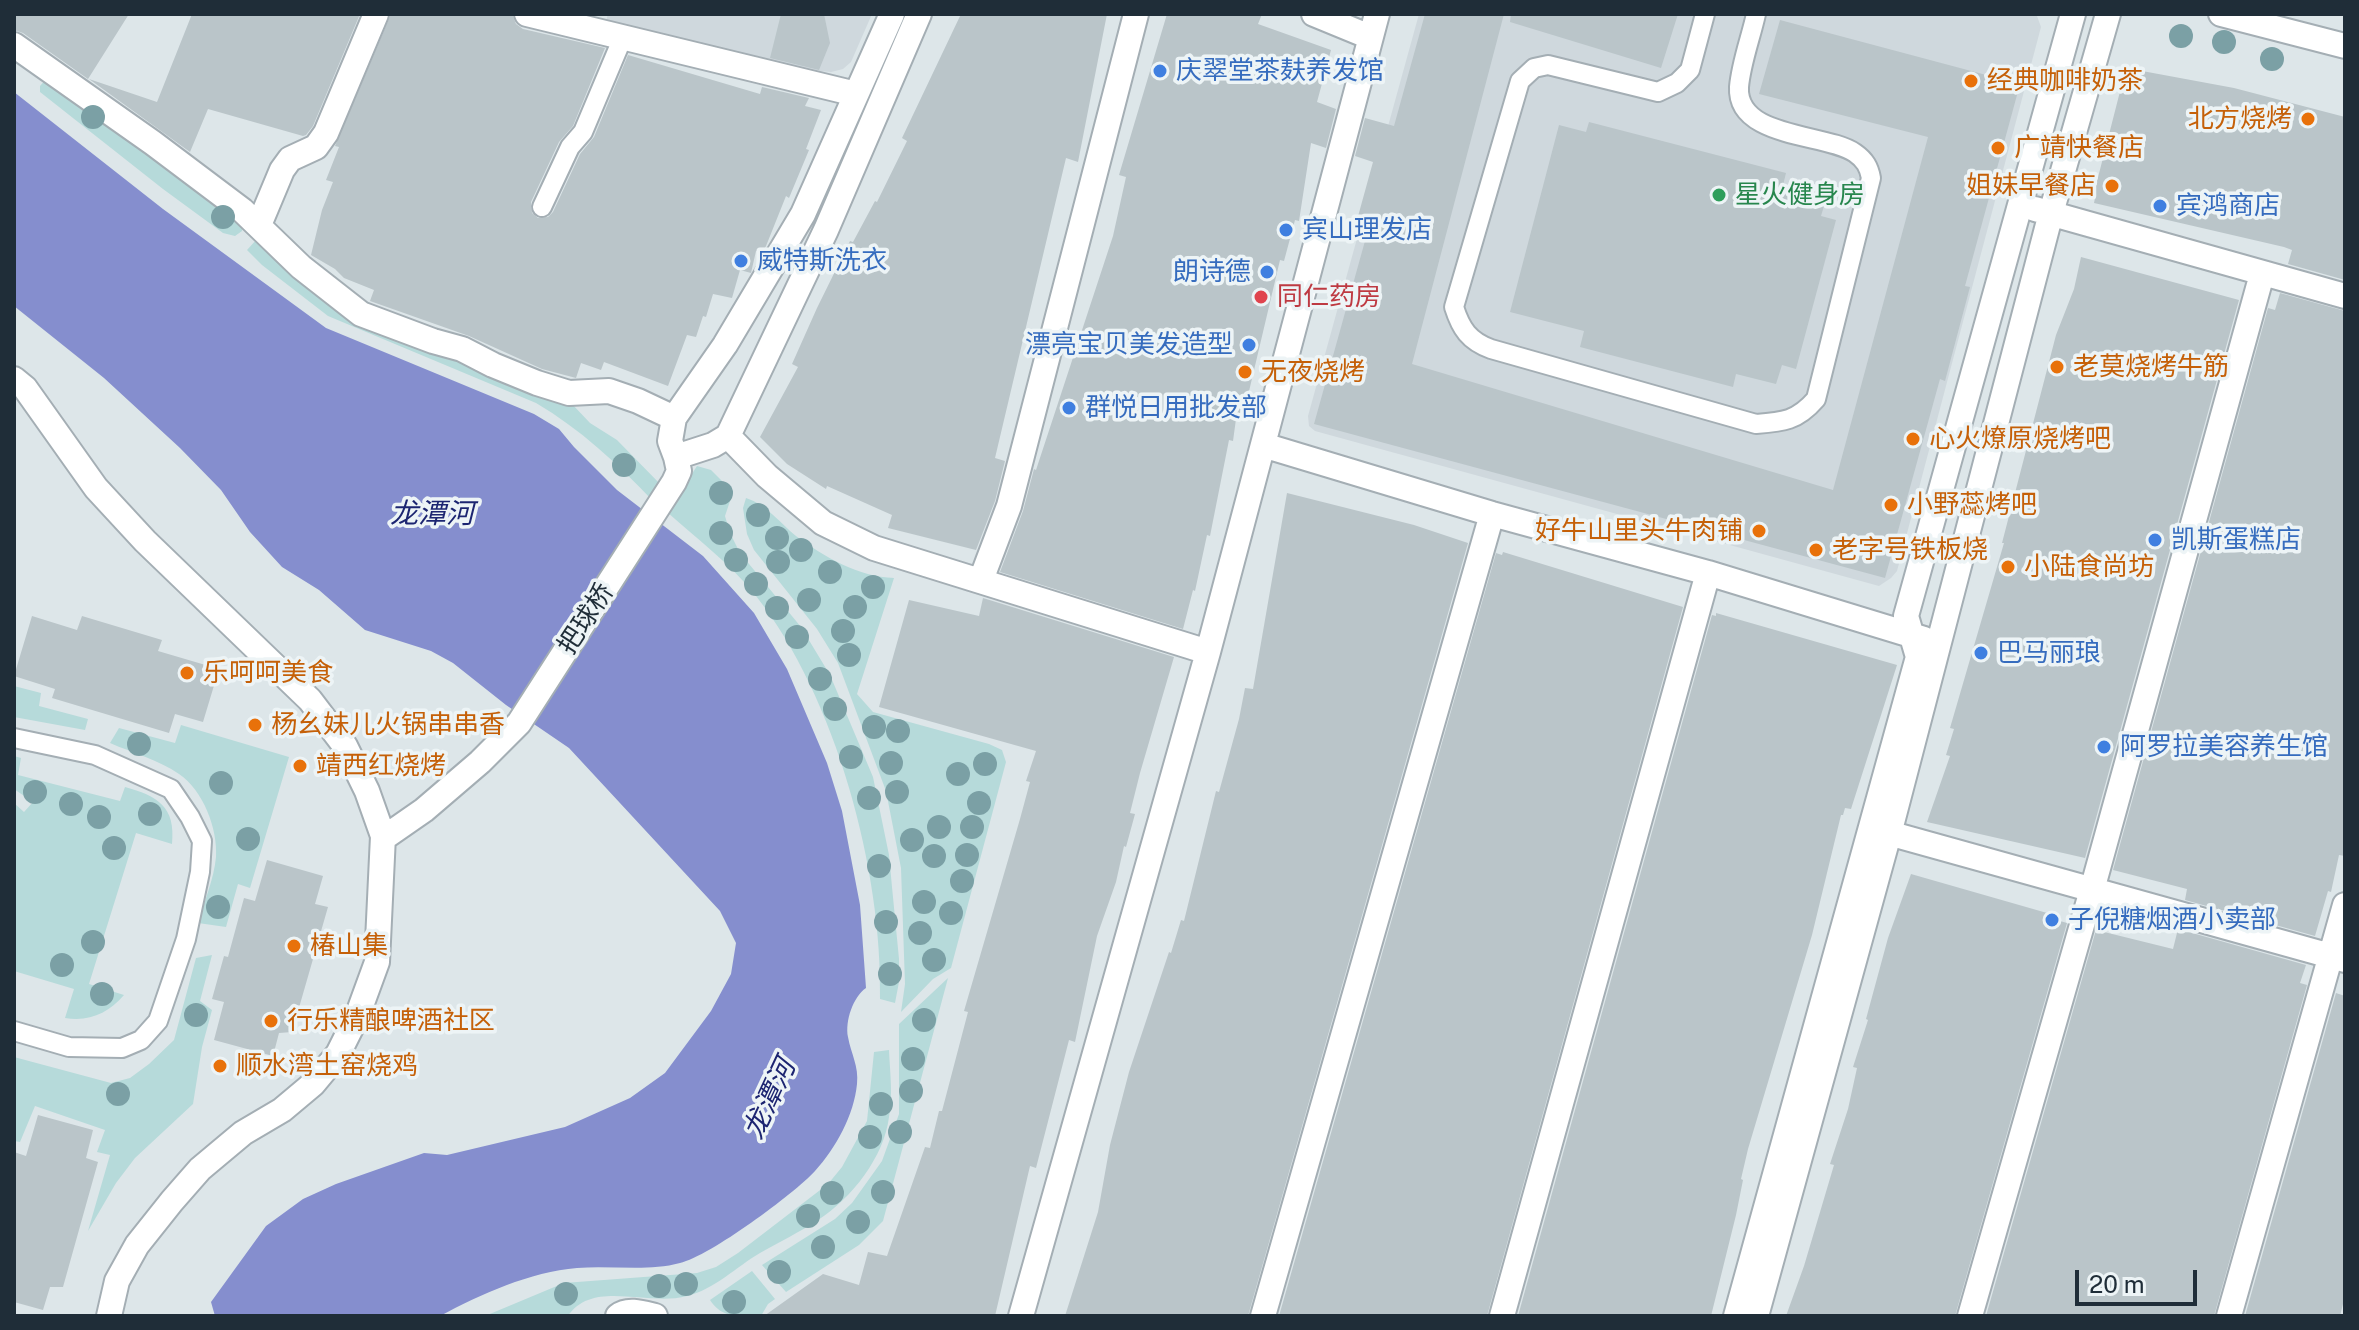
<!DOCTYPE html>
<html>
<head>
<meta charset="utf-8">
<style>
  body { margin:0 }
  #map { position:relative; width:2359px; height:1330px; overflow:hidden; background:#dde6e9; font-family:"Public Sans",sans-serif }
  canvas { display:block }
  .frame { position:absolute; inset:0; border:16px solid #1f2d38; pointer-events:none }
  .scale { position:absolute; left:2075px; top:1270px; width:122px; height:36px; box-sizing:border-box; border:4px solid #1f2d38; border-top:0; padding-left:10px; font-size:24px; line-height:28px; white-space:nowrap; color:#1f2d38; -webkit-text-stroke:6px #edf4f6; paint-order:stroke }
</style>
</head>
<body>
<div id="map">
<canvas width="2359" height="1330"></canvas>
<div class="frame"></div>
<div class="scale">20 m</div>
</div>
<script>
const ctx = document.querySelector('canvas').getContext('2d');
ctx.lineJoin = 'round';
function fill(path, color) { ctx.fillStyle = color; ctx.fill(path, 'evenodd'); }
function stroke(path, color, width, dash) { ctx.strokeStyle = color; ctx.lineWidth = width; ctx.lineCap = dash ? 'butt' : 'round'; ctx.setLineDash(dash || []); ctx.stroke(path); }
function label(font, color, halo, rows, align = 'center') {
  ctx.font = font + ' "Public Sans","Noto Sans SC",sans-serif'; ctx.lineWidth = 7; ctx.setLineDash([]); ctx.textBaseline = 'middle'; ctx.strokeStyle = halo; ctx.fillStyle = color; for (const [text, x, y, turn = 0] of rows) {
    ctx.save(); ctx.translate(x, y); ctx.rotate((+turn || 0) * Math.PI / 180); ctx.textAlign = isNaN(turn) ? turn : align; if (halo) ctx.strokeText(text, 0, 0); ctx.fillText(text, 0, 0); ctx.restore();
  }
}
const built = new Path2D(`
  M608 14H872L851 62 843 69 831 72 820 71 606 21Z
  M1419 14H2034L2037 16 2041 27 1897 571 1891 578 1879 586 1315 431 1309 426 1308 416Z`);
const green = new Path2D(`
  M47 78 243 221 242 231 235 236 223 233 163 189 40 92V86Z
  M257 239 273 251 303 284 340 308 572 404 590 423 617 440 663 487 652 500C617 463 580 429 536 403L328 316 262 265 247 250Z
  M697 466 711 470 733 492 725 516 730 533 740 553 801 627 830 675 873 777 889 855 892 887 899 959V982L895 1003 880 999C883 872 836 697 756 596 731 564 697 539 667 512Z
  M746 498C767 505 780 523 796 536 824 557 859 577 894 578L857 694 873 712 989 744 1002 750 1006 762 951 968 933 979 901 1012 905 984 901 868 886 791 838 663 817 629 754 550 747 534 743 508Z
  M14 686 41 693 39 706 88 719 85 730 14 717Z
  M181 725 289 757 250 888 238 884 226 927 198 923C204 902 214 879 216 857 218 829 203 790 179 774 159 760 133 753 110 743L119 728 175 743Z
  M14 756 21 758 18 775 120 801 125 787C157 796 176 806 172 844L136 833 89 984 124 995C108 1013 90 1022 65 1018L74 989 14 971V803L24 812 33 802 14 789Z
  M212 955 200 1001 212 1010 202 1047 193 1104 135 1158 116 1183 88 1231 110 1155 97 1152 105 1130 35 1106 20 1142 14 1141V1057L111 1083 130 1078 149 1064 174 1040 196 958Z
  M948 978 883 1221 859 1245 786 1292 762 1265 835 1219 852 1203 882 1161 899 1114V1024Z
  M889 1050C890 1073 893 1095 889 1117 884 1157 852 1198 818 1220 800 1232 779 1242 760 1253 736 1267 715 1289 687 1296 647 1307 593 1279 568 1316H485L564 1283 697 1273 716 1267 738 1253 828 1184 842 1167 867 1121 874 1052Z
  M752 1271 775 1299 768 1304 761 1316C740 1316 722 1319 710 1300Z`);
const water = new Path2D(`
  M14 92 163 209 326 328 534 414 559 429 574 447 617 490 703 556 754 613 787 669 827 763 842 811 860 905 866 988C853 997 845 1021 848 1037 851 1054 859 1066 857 1084 854 1115 836 1148 815 1171 794 1194 710 1256 680 1263 647 1272 611 1265 577 1268 530 1272 481 1294 440 1316H215L211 1302 266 1226 303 1199 336 1184 424 1153 447 1155 565 1127 630 1098 665 1073 711 1011 731 974 736 943 720 911 569 748 506 705 453 663 431 651 365 630 319 590 282 567 250 532 221 490 180 448 104 378 14 306Z`);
const building = new Path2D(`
  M14 14H129L88 79 23 33 14 30Z
  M192 14H360L313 126 306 135 303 136 208 109 190 152 89 79 157 102Z
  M391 14H512L516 24 523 29 605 48 573 126 559 142 531 202 532 213 538 218 548 217 553 212 580 154 594 137 628 55 760 94 762 87 809 98 805 106 821 110 806 149 809 150 789 198 786 196 766 246 763 252 756 251 751 273 740 270 732 298 713 294 706 317 703 316 696 337 687 335 668 386 604 362 601 370 581 363 576 378 542 369 469 336 370 301 374 290 344 278 335 269 311 255 322 210 333 182 326 180 339 147 335 146Z
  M781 14H824L830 43 819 70 770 58Z
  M961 14H1107L1078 162 1066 158 995 458 1005 461 995 501 976 550 888 528 892 515 827 486 826 489 787 464 760 437 798 367 792 364 817 308 850 241 853 242 875 201 877 202 907 141 902 138Z
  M1167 14H1262L1258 24 1331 50 1317 102 1336 109 1326 148 1311 143 1299 221 1295 220 1284 261 1280 260 1246 404 1242 403 1239 419H1236L1233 441 1229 440 1210 536 1207 535 1195 591 1193 590 1183 629 1000 572 1023 511 1034 469 1036 470 1113 236 1126 177 1119 175Z
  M1425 14H1504L1412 364 1833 490 1928 137 1759 94 1780 20 2020 84 1965 286 1970 287 1945 381 1940 379 1885 578 1314 424 1370 223 1357 220 1373 162 1355 156 1365 118 1394 126Z
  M1511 14H1678L1661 68 1510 22Z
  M2126 68 2234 88 2345 117V280L2288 264 2292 250 2284 247 2094 203 2095 198 2093 197Z
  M1589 122 1786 173 1783 185 1827 196 1821 216 1836 220 1796 369 1782 365 1776 384 1736 374 1733 387 1580 347 1584 331 1510 312 1559 125 1586 132Z
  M2081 257 2239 300 2085 858 1927 822 1950 756 1946 755 1954 729 1950 728 2004 543H2002L2056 335 2074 289Z
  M2280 293 2345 311V856L2339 855 2331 892 2328 891 2315 936 2185 900 2187 889 2113 870 2268 308 2275 310Z
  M1287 493 1414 525 1468 543 1248 1316H1065L1098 1212 1110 1145 1129 1072 1169 952 1171 953 1181 920 1184 921 1216 791 1219 792 1239 719 1245 688 1253 689Z
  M1503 552 1683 607 1487 1316H1279L1496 553 1502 555Z
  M983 598 1174 657 1140 773 1130 813 1135 814 1126 847 1124 846 1116 882 1097 936 1075 1042 1069 1040 1036 1168 1030 1166 995 1316H764L823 1274 859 1285 868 1252 887 1256 925 1147 930 1148 939 1111H942L968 1012 964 1011 1020 819 1030 782 1026 781 1036 751 879 707 909 600 979 616Z
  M1716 613 1897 665 1851 809 1845 808 1843 815H1841L1812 935 1748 1149 1741 1179 1743 1180 1736 1215 1711 1316H1518L1712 615 1716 616Z
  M32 616 77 630 82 616 162 640 158 651 219 669 203 722 175 714 169 733 52 698 55 689 14 676Z
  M267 860 323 876 315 904 328 907 292 1032 279 1033 273 1056 214 1040 224 1002 212 999 224 956 228 957 244 898 255 901Z
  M1911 874 2061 917 2060 921 2067 923 1955 1316H1786L1804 1266 1834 1165 1830 1164 1848 1109 1857 1068 1853 1067 1868 1020 1866 1019 1888 938Z
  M2178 929 2306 965 2300 983 2307 985 2214 1316H1986L2096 930 2173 949Z
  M2336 993 2345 996V1296L2340 1316H2245Z
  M38 1115 93 1130 86 1158 98 1162 63 1287H50L43 1310 14 1302V1152L26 1156Z`);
const lane = new Path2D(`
  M1705 14 1690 70 1677 83 1658 92 1548 65 1534 68 1520 81 1454 307C1461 329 1469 341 1491 349L1756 424C1783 422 1797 421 1816 399L1871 178C1869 167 1865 160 1855 153 1827 133 1736 139 1739 87 1741 63 1751 37 1756 14
  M542 207 570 147 583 132 623 37
  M14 738 95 755 171 789 190 817 202 841 200 872 186 939 158 1021 141 1040 122 1048 69 1047 14 1031`);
const street = new Path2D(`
  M527 14 856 94
  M892 14 803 214 725 345 674 418 670 441 676 457 713 445 728 436 826 230 919 14
  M1314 14 1370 37
  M2221 14 2345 46
  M14 45 153 143 242 210 301 267 361 314 433 341 462 349 493 365 537 383 569 393 609 391 638 401 674 418
  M2035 209 2345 296
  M259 225 282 170 290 159 316 147 326 133 376 14
  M14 379 25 388 96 488 145 541 310 700 345 746 367 791 383 836 377 962 358 1014 338 1054 313 1084 282 1110 243 1133 200 1169 172 1201 137 1245 117 1281 109 1316
  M728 436 767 476 823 523 874 548 1208 652
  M1263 445 1492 514 1708 573 1924 639
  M981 580 1009 506 1136 14
  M1874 829 2345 960
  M383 836 388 835 424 810 480 762 519 723 674 482 679 471 676 457
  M618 1316C628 1308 643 1313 655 1316
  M1021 1316 1208 652 1377 14
  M1263 1316 1492 514
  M1502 1316 1708 573
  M1736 1316 1918 657 1906 616 2073 14
  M1756 1316 1889 834 2051 213 2108 14
  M1970 1316 2092 890 2262 274
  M2229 1316 2345 905`);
const trees = [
  [2181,36],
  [2224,42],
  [2272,59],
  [93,117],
  [223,217],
  [624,465],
  [721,493],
  [758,515],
  [721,533],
  [777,538],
  [801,550],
  [736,560],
  [778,562],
  [830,572],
  [756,584],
  [873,587],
  [809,600],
  [855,607],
  [777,608],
  [843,631],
  [797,637],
  [849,655],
  [820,679],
  [835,709],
  [874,727],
  [898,731],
  [139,744],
  [851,757],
  [891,763],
  [985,764],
  [958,774],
  [221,783],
  [35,792],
  [897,792],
  [869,798],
  [979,803],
  [71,804],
  [150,814],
  [99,817],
  [939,827],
  [972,827],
  [248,839],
  [912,840],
  [114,848],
  [967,855],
  [934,856],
  [879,866],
  [962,881],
  [924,902],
  [218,907],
  [951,913],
  [886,922],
  [920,933],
  [93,942],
  [934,960],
  [62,965],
  [890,974],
  [102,994],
  [196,1015],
  [924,1020],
  [913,1059],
  [911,1091],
  [118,1094],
  [881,1104],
  [900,1132],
  [870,1137],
  [883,1192],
  [832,1193],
  [808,1216],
  [858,1222],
  [823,1247],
  [779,1272],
  [686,1284],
  [659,1286],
  [566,1294],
  [734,1302]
];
const markers = [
  [1160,71,8,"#3f7fe0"],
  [1971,81,8,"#e8710a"],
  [2308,119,8,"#e8710a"],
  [1998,148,8,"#e8710a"],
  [2112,186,8,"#e8710a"],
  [1719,195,8,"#2e9e5b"],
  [2160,206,8,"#3f7fe0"],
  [1286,230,8,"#3f7fe0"],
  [741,261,8,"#3f7fe0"],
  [1267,272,8,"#3f7fe0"],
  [1261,297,8,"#e0444e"],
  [1249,345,8,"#3f7fe0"],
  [2057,367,8,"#e8710a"],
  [1245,372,8,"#e8710a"],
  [1069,408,8,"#3f7fe0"],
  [1913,439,8,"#e8710a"],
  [1891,505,8,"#e8710a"],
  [1759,531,8,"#e8710a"],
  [2155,540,8,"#3f7fe0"],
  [1816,550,8,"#e8710a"],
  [2008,567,8,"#e8710a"],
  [1981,653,8,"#3f7fe0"],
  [187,673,8,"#e8710a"],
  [255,725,8,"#e8710a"],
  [2104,747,8,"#3f7fe0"],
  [300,766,8,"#e8710a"],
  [2052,920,8,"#3f7fe0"],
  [294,946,8,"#e8710a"],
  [271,1021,8,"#e8710a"],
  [220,1066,8,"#e8710a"]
];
const shopNames = [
  ["庆翠堂茶麸养发馆",1176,71],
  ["宾鸿商店",2176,206],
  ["宾山理发店",1302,230],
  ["威特斯洗衣",757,261],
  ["朗诗德",1251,272,"right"],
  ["漂亮宝贝美发造型",1233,345,"right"],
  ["群悦日用批发部",1085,408],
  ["凯斯蛋糕店",2171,540],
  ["巴马丽琅",1997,653],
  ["阿罗拉美容养生馆",2120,747],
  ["子倪糖烟酒小卖部",2068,920]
];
const foodNames = [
  ["经典咖啡奶茶",1987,81],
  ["北方烧烤",2292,119,"right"],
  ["广靖快餐店",2014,148],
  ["姐妹早餐店",2096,186,"right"],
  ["老莫烧烤牛筋",2073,367],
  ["无夜烧烤",1261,372],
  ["心火燎原烧烤吧",1929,439],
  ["小野蕊烤吧",1907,505],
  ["好牛山里头牛肉铺",1743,531,"right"],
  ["老字号铁板烧",1832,550],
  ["小陆食尚坊",2024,567],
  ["乐呵呵美食",203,673],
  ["杨幺妹儿火锅串串香",271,725],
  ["靖西红烧烤",316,766],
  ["椿山集",310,946],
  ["行乐精酿啤酒社区",287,1021],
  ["顺水湾土窑烧鸡",236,1066]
];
const leisureNames = [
  ["星火健身房",1735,195]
];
const healthNames = [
  ["同仁药房",1277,297]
];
const streetNames = [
  ["把球桥",586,619,-57]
];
const waterNames = [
  ["龙潭河",432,514],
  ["龙潭河",770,1099,-65]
];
fill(built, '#cfd8dd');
fill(green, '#b6dada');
fill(water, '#858ece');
fill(building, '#bac5c9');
stroke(lane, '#a4aeb4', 22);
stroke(street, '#a4aeb4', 28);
stroke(lane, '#fff', 18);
stroke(street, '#fff', 24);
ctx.fillStyle = '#7ba0a5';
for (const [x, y] of trees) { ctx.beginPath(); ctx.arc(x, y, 12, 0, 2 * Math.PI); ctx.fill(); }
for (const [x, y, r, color] of markers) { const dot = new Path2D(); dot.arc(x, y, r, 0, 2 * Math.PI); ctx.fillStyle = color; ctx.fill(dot); stroke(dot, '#edf4f6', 3); }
label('26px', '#366cbe', '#edf4f6', shopNames, 'left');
label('26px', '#c56008', '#edf4f6', foodNames, 'left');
label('26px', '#27864d', '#edf4f6', leisureNames, 'left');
label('26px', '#be3a42', '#edf4f6', healthNames, 'left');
label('26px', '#1f2d38', '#edf4f6', streetNames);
label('italic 28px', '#1c2571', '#edf4f6', waterNames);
</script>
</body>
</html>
